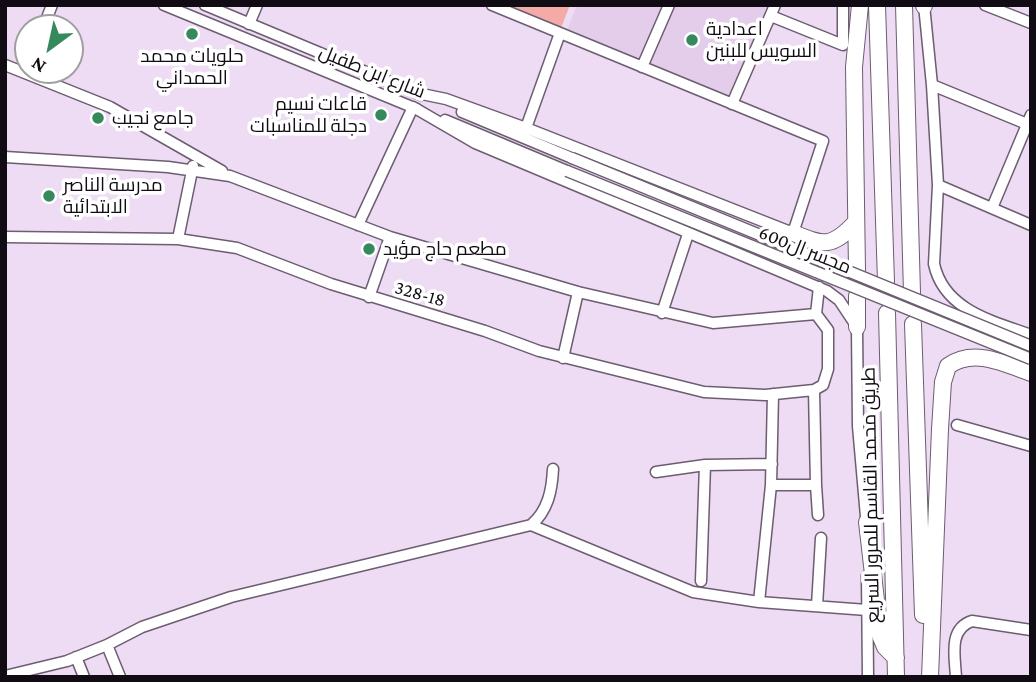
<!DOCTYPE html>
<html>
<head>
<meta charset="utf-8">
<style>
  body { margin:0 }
  #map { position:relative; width:1036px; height:682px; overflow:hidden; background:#eddcf3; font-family:"Crimson Pro",serif }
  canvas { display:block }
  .frame { position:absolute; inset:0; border:7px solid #110c13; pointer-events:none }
  .north { position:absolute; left:14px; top:14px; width:70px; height:70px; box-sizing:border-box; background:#fff; border:2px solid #a09ea1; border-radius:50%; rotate:213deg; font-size:19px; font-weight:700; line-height:28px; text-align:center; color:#110c13 }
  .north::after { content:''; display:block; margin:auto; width:24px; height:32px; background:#35895c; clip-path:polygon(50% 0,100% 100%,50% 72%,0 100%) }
</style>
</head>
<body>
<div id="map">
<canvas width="1036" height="682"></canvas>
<div class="frame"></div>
<div class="north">N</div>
</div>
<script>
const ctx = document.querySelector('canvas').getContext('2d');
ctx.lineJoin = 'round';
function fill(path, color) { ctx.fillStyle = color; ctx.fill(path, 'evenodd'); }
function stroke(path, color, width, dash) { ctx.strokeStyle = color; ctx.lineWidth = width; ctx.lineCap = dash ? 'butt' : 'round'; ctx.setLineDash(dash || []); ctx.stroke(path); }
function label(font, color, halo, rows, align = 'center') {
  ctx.font = font + ' "Crimson Pro",Cairo,serif'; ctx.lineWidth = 7; ctx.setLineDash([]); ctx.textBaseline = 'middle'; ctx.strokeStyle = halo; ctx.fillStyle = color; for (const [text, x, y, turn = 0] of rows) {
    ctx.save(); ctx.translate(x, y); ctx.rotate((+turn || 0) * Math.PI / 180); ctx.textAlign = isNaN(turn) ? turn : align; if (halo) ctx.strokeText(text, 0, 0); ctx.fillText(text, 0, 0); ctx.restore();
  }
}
const built = new Path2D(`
  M577 5H770L728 98 567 30Z`);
const green = new Path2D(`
  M506 5H570L561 28Z`);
const minor = new Path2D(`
  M164 5 417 109
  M205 5 421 95
  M924 5 932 85 938 185 934 264C944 310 992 321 1031 335
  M985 5 1031 23
  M771 16 843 45V5
  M249 24 257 5
  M43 28 52 5
  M5 65 110 107 222 171
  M642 67 669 5
  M932 85 1027 124
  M417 93 446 99 526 128 793 233 823 141 492 5
  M732 104 775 5
  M462 112 572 158
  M445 120 567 171
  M526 128 560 33
  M5 157 168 167 230 176 390 237 578 292 713 323 816 314
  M938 185 1031 225
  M992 208 1031 115
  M358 225 413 107 475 143 827 291 839 300 857 327 858 426 867 528
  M5 237 178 239 237 248 331 284 485 331 539 351 704 392 765 395 814 390 823 385 828 369V330L816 314 819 287
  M178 239 193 166
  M369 297 390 237
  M662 313 688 234
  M563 358 578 292
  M957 425 1031 446
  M656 472 705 465
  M771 485H816L814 390
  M816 485 818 515
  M531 525 693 592 759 602 867 610
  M867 576 868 677
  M701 581 705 465 772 464
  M759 602 771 485 773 394
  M817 606 821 538
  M107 645 120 677
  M76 657 84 677
  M5 676 67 661 107 645 142 627 231 597 531 525C548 511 552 490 553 469
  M956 677C955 657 948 629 972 621L1031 630`);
const highway = new Path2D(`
  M877 5 886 282
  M904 5 912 293
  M924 5V6
  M793 233C824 246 832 248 856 222
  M857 270 854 67 860 5
  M857 296V327
  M887 313 896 677
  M913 324 923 615
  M867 522 880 635 885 647 896 658
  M930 677 940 429 943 382 948 366C974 348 1003 363 1031 373`);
const minorBridge = new Path2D(`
  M572 158 1031 346
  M567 171 1031 359`);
const markers = [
  [192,34,7,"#35895c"],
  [692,40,7,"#35895c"],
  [381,115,7,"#35895c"],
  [98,118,7,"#35895c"],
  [49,196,7,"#35895c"],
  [369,249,7,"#35895c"]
];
const poiNames = [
  ["اعدادية",706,29],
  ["السويس للبنين",706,51],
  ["حلويات محمد",192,56,"center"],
  ["الحمداني",192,78,"center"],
  ["قاعات نسيم",367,104,"right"],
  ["دجلة للمناسبات",367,126,"right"],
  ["جامع نجيب",112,118],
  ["مدرسة الناصر",63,185],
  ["الابتدائية",63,207],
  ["مطعم حاج مؤيد",383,249]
];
const streetNames = [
  ["شارع ابن طفيل",372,72,22],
  ["مجسر ال600",805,250,22],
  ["328-18",420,294,16],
  ["طريق محمد القاسم للمرور السريع",871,495,-91]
];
fill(built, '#e3cdea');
fill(green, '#f4aba7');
stroke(minor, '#6c5d70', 13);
stroke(highway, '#6c5d70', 18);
stroke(minor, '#fff', 10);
stroke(highway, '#fff', 16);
stroke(minorBridge, '#6c5d70', 13, []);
stroke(minorBridge, '#fff', 10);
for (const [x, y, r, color] of markers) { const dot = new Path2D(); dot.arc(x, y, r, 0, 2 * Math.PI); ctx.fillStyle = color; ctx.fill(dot); stroke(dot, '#fff', 2.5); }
label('19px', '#110c13', '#fff', poiNames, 'left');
label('19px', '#110c13', '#fff', streetNames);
</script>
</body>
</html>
